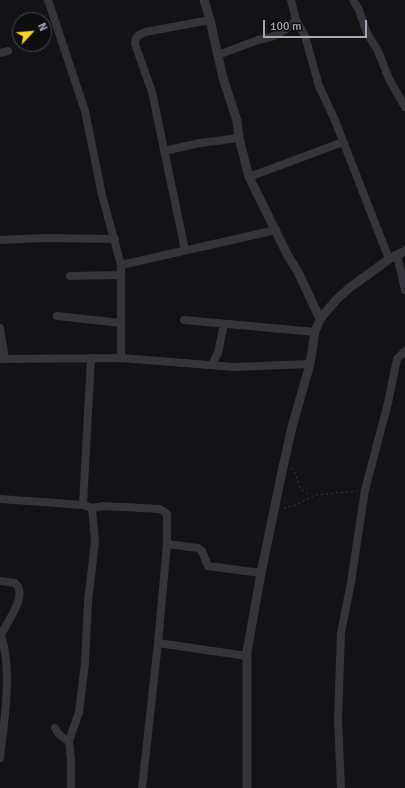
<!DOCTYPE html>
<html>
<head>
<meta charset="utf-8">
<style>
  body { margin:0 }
  #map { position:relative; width:405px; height:788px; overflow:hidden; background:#131315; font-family:Signika,sans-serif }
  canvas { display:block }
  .north { position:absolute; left:12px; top:12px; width:40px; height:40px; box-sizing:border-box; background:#0e0e10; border:1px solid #4a4b52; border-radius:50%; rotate:64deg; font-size:11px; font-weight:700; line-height:16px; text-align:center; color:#a4a7b6 }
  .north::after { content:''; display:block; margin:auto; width:14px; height:18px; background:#ffd321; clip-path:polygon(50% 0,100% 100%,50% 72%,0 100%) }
  .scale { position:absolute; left:263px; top:20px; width:104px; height:18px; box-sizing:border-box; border:2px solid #a4a7b6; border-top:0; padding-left:5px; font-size:12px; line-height:14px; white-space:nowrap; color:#a4a7b6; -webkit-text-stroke:3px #0e0e10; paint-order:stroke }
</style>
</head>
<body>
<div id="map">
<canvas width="405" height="788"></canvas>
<div class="north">N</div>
<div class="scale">100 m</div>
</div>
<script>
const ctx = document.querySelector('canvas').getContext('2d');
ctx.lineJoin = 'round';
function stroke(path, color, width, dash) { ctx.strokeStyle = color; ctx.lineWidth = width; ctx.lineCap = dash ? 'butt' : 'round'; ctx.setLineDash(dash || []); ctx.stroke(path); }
const path = new Path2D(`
  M291 468 295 473 300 488 310 496
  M284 508 296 505 315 495 357 491`);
const minor = new Path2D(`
  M48 0 85 111 102 195 121 265V358
  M353 0 359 10 367 33 378 51 389 79 405 107
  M296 20 305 36 319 86 334 118 389 259
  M0 53 8 51
  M218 55 258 40 271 37 285 30 296 20 291 0
  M164 151 200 143 239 138
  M249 177 343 142
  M0 240 44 238 115 239
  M185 250 152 92 135 44C135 37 138 35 145 32L210 20
  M397 255 405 290
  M121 265 276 230
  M70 276 121 275
  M57 316 121 323
  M184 320 315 332
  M0 328 5 359
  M91 358 83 505 92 508 103 506 160 509 167 514V544L158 643
  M0 359 121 358 234 367 310 364
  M212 364 218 353 224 324
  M0 499 83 505
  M167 544 198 548 202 551 208 566 261 573
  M0 581 15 583C29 595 6 623 1 635 13 673 4 720 0 758
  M55 728C58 735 62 738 69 741
  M71 788V760L69 741 79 712 85 663 88 602 95 541 92 508
  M142 788 158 643 247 656
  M341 788 338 719 341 633 351 582 365 490 388 403 397 359 405 351`);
const tertiary = new Path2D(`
  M204 0 210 20 223 78 237 121 239 138 249 177 287 254 299 274 320 319
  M247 788V652L261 573 283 467 292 427 310 364 315 332 320 319 336 300 348 289 389 259 405 251`);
stroke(path, '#3a3b41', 1, [2, 3]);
stroke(minor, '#34343a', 8);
stroke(tertiary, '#34343a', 9);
</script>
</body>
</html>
